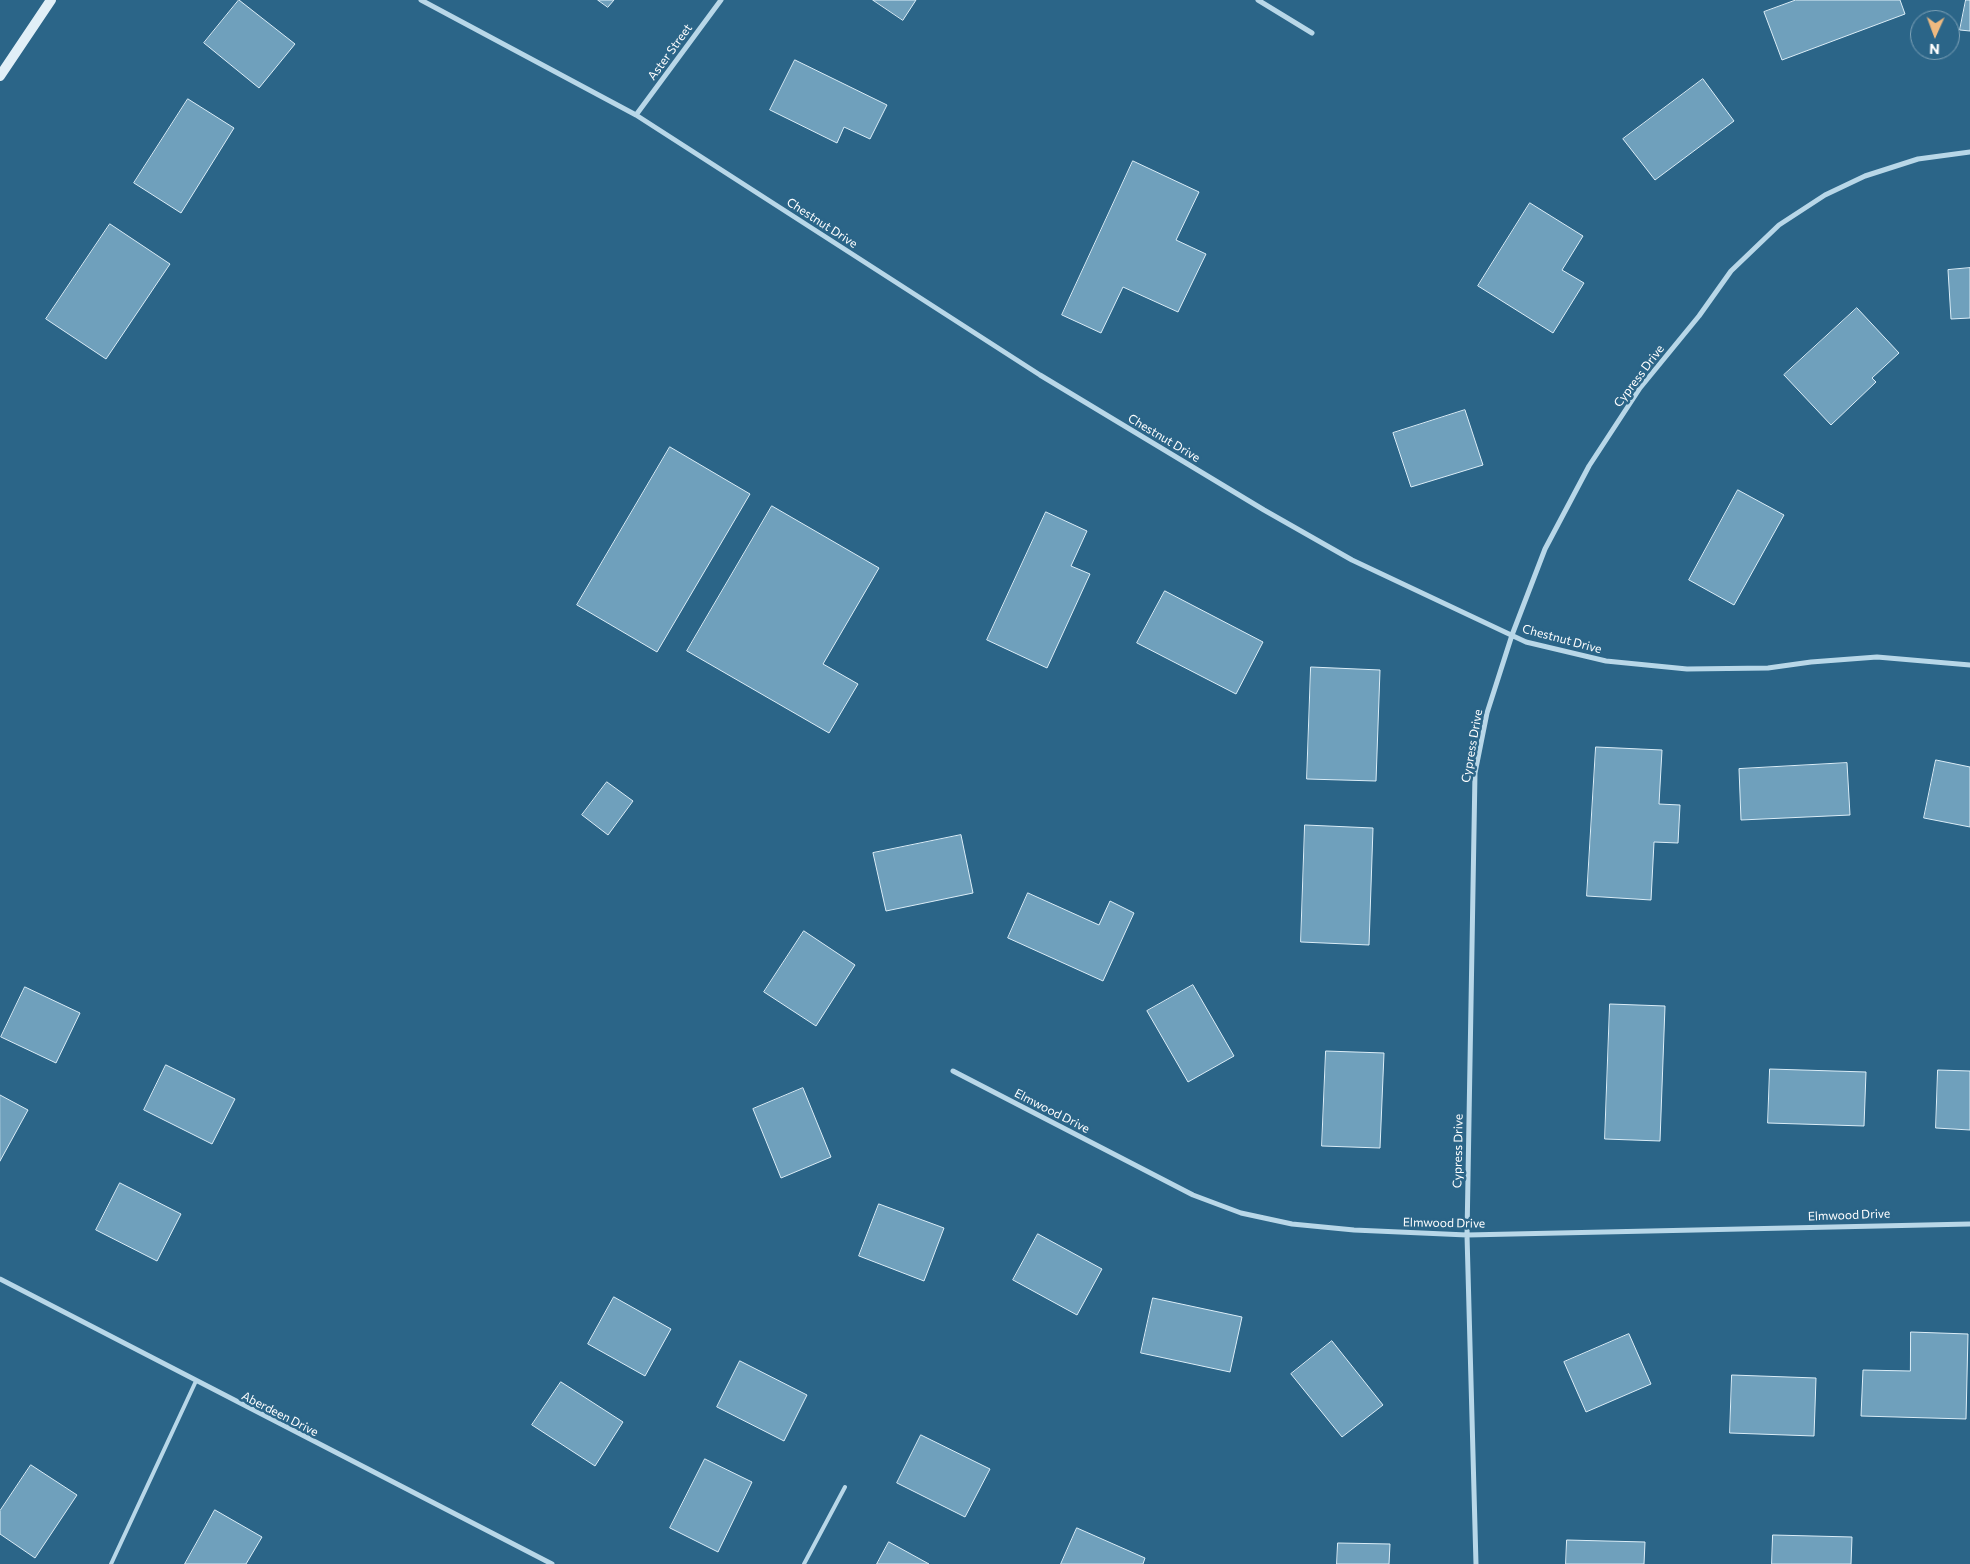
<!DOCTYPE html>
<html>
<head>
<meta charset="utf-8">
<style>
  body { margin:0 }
  #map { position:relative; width:1970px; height:1564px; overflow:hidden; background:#2b6588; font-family:Commissioner,sans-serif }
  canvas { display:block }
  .north { position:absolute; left:1910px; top:10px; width:50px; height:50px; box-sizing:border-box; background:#2b6588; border:1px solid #80a3b8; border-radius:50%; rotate:182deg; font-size:14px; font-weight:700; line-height:20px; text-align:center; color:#fff }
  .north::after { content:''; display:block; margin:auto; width:18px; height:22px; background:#eeb980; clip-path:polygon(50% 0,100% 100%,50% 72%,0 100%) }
</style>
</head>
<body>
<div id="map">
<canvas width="1970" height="1564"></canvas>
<div class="north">N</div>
</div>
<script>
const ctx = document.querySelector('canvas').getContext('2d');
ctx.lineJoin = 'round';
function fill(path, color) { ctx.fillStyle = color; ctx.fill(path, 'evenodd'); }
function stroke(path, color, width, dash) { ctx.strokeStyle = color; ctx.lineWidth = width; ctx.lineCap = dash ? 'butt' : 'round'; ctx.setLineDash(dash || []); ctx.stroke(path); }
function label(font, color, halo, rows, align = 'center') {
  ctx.font = font + ' Commissioner,sans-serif'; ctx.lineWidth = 5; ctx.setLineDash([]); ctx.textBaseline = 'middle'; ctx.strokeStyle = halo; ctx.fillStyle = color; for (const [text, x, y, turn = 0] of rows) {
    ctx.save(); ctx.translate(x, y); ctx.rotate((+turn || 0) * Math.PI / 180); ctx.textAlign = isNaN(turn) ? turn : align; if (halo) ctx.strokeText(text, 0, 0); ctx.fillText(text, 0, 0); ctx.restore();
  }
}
const building = new Path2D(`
  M239 0 295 44 259 88 204 43Z
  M598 0H614L608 7Z
  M873 0H916L903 20Z
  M1796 0H1900L1905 14 1782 60 1764 12Z
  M1966 0H1970V31L1960 30Z
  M795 60 887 105 870 139 844 127 837 143 770 110Z
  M1703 79 1734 121 1655 180 1623 139Z
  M188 99 234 128 181 213 134 183Z
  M1133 161 1199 192 1176 240 1206 254 1178 312 1123 287 1101 333 1062 315Z
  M1530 203 1583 236 1562 270 1584 283 1553 333 1478 286Z
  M110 224 170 264 106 359 46 319Z
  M1970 268V318L1951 319 1948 270Z
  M1857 308 1899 353 1872 378 1876 382 1831 425 1784 375Z
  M1465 410 1483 465 1411 487 1393 433Z
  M670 447 750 494 657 652 577 605Z
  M1738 490 1784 515 1734 605 1689 580Z
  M772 506 879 568 823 664 858 684 829 733 687 651Z
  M1046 512 1087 531 1071 566 1090 574 1047 668 987 640Z
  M1165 591 1263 642 1236 694 1137 643Z
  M1311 667 1380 670 1376 781 1307 779Z
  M1596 747 1662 750 1659 804 1680 805 1678 843 1654 842 1651 900 1587 896Z
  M1936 760 1970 767V827L1924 818Z
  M1847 763 1850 815 1741 820 1739 769Z
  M607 782 633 801 608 835 582 815Z
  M1305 825 1373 828 1369 945 1301 942Z
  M961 835 973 893 886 911 873 853Z
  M1028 893 1099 925 1110 901 1134 913 1103 981 1008 938Z
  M804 931 855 965 816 1026 764 992Z
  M1193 985 1234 1056 1188 1082 1147 1011Z
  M25 987 80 1013 56 1063 1 1037Z
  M1610 1004 1665 1006 1660 1141 1605 1139Z
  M1326 1051 1384 1053 1380 1148 1322 1146Z
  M166 1065 235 1099 212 1144 144 1110Z
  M1770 1069 1866 1072 1864 1126 1768 1123Z
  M1938 1070 1970 1071V1130L1936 1128Z
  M803 1088 831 1157 781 1178 753 1109Z
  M0 1095 28 1110 0 1161Z
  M120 1183 181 1214 157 1261 96 1230Z
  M879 1204 944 1228 924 1281 859 1256Z
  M1038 1234 1102 1269 1077 1315 1013 1280Z
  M614 1297 671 1329 645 1376 588 1344Z
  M1153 1298 1242 1317 1230 1372 1141 1353Z
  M1911 1332 1968 1334 1966 1419 1861 1416 1863 1370 1910 1371Z
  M1629 1334 1651 1384 1586 1412 1564 1362Z
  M1332 1341 1383 1405 1342 1437 1291 1374Z
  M740 1361 807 1395 784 1441 717 1407Z
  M1732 1375 1816 1378 1814 1436 1730 1433Z
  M561 1382 623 1422 595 1466 532 1425Z
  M921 1435 990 1469 965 1517 897 1483Z
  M705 1459 752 1482 718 1552 670 1528Z
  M31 1465 77 1495 35 1558 0 1534V1511Z
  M215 1510 262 1537 246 1564H185Z
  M1077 1528 1145 1558 1143 1564H1061Z
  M1773 1535 1852 1537 1851 1564H1772Z
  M1567 1540 1645 1542 1644 1564H1566Z
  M889 1542 929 1564H877Z
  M1338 1543 1390 1544 1389 1564H1337Z`);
const service = new Path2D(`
  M111 1564 196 1381
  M804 1564 845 1487`);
const minor = new Path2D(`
  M421 0 636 115 1040 375 1264 510 1352 560 1526 642 1606 661 1687 669 1768 668 1811 662 1877 657 1970 665
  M1258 0 1312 33
  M636 115 721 0
  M953 1071 1193 1195 1241 1213 1292 1224 1354 1230 1467 1235 1970 1224
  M0 1279 552 1564
  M1476 1564 1467 1235 1475 773 1487 713 1512 635 1545 549 1589 466 1640 388 1699 316 1731 271 1779 225 1825 195 1865 176 1918 159 1970 152`);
const secondary = new Path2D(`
  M0 76 51 0`);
const streetNames = [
  ["Aster Street",670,52,-54],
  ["Chestnut Drive",822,223,33],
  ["Cypress Drive",1639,376,-53],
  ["Chestnut Drive",1164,438,31],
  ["Chestnut Drive",1562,639,15],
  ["Cypress Drive",1472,746,-80],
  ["Elmwood Drive",1052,1111,27],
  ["Cypress Drive",1458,1151,-89],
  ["Elmwood Drive",1849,1215,-2],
  ["Elmwood Drive",1444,1223,1],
  ["Aberdeen Drive",280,1414,27]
];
fill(building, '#6fa0bc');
stroke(building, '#dbedf7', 1);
stroke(service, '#b8d7e8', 4);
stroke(minor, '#b8d7e8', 5);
stroke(secondary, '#e1eff7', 10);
label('12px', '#fff', '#2b6588', streetNames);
</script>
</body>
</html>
